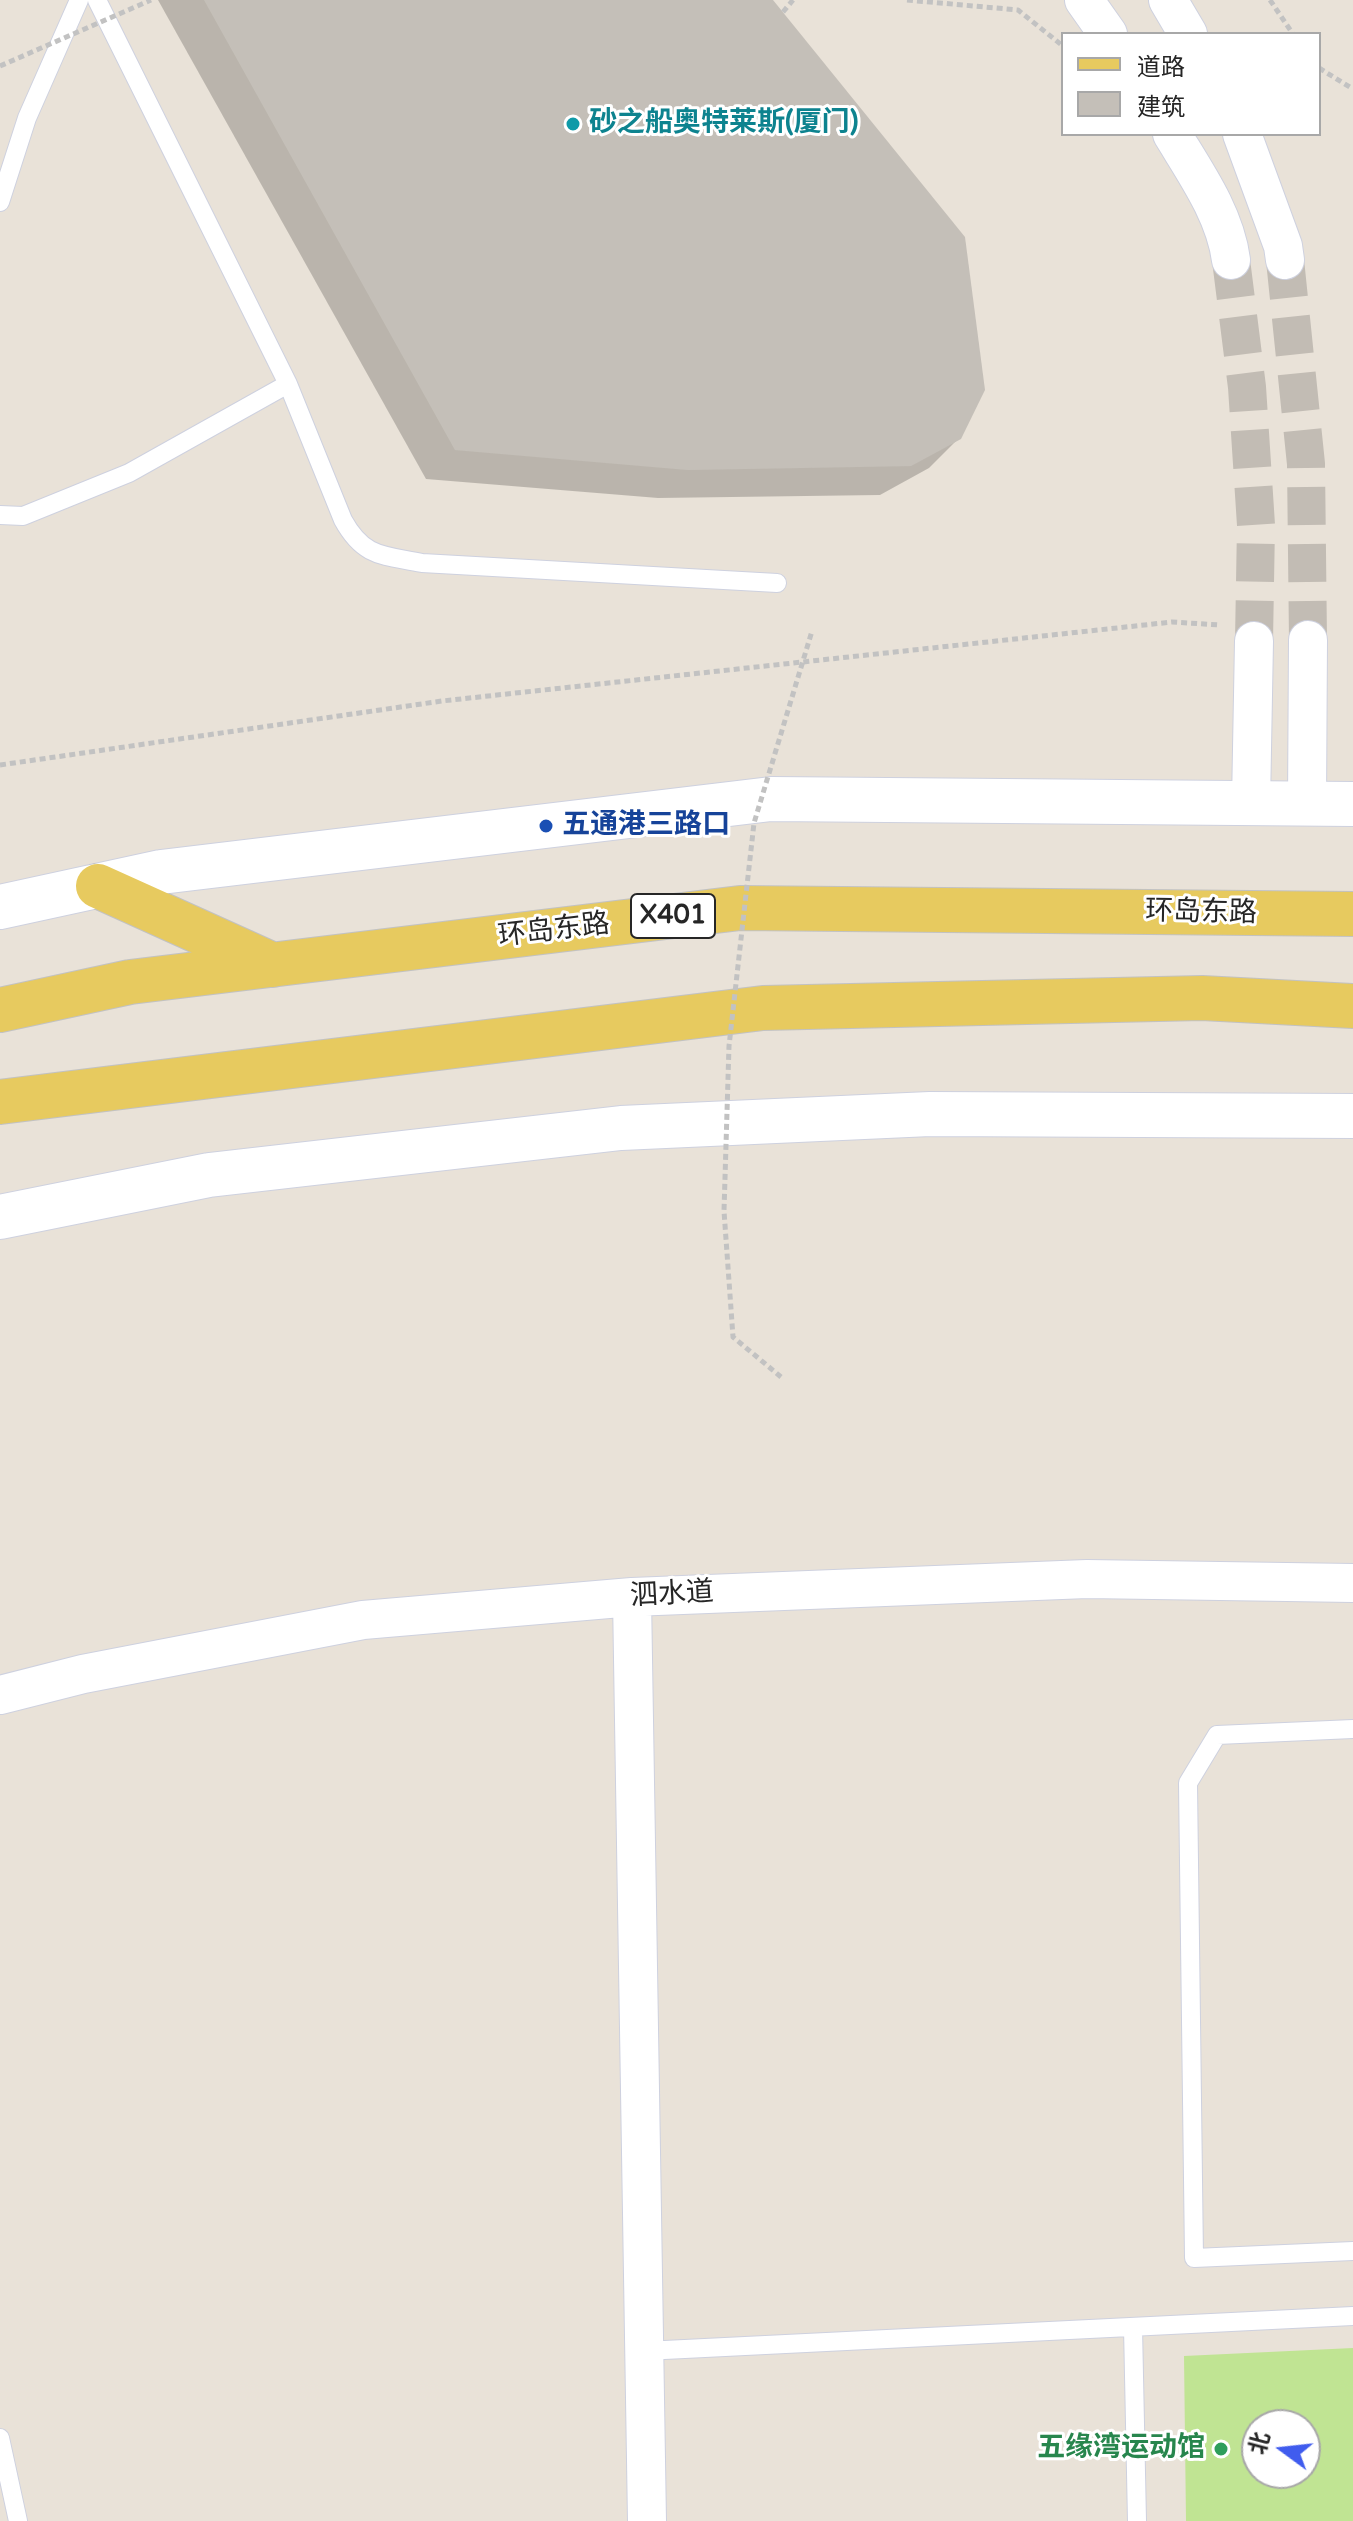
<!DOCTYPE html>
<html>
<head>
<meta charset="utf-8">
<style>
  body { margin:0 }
  #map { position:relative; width:1353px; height:2521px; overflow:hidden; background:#e9e2d8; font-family:"Varela Round","Noto Sans SC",sans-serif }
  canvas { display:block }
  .legend { position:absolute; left:1061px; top:32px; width:260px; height:104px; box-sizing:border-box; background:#fff; border:2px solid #a8a8a8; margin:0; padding:10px 14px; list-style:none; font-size:24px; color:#262626 }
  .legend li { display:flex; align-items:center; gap:16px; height:40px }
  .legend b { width:40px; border:2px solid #a8a8a8 }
  .north { position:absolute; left:1241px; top:2409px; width:80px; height:80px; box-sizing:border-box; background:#fff; border:2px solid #a8a8a8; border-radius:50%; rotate:285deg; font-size:22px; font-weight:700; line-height:32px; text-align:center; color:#262626 }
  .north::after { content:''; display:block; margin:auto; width:28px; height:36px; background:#405cee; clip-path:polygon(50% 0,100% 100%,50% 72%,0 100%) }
</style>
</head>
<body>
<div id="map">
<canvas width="1353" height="2521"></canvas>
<ul class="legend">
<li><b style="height:10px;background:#e7ca5f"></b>道路</li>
<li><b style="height:22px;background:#c4bfb8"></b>建筑</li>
</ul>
<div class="north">北</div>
</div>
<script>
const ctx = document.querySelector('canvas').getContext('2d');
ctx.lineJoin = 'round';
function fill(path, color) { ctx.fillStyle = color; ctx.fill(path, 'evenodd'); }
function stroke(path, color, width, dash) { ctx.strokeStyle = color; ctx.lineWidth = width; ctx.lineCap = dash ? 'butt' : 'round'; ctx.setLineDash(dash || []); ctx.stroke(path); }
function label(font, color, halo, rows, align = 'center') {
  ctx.font = font + ' "Varela Round","Noto Sans SC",sans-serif'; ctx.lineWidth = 6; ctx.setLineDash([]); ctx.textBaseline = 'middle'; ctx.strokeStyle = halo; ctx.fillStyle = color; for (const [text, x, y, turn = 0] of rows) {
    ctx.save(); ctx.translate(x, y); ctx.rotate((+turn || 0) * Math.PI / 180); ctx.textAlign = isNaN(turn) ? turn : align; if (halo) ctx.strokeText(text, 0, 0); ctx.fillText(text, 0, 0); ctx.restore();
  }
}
const pitch = new Path2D(`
  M1353 2348V2521H1186L1184 2356ZM1257 2425H1305V2473H1257Z`);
const shadow = new Path2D(`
  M158 0H770L959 438 929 468 880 495 658 498 426 479Z`);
const building = new Path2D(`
  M204 0H773L965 237 985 390 961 439 911 466 688 470 455 450Z`);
const streetTunnel = new Path2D(`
  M1231 260 1247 387 1256 525 1254 641
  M1285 260 1306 464 1308 640`);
const path = new Path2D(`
  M907 0 1018 10 1063 46
  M1270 0 1293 34
  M783 12 793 0
  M1319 68 1353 89
  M0 765 442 701 1172 622 1220 625`);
const lane = new Path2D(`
  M0 202 27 118 79 0
  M288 384 343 520C364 558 383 555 422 563L777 583
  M0 515 23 516 129 473 288 384 97 0
  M1353 1729 1217 1735 1188 1783 1194 2258 1353 2251
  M1133 2327 1137 2521
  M644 2351 1353 2316
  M0 2438 18 2521`);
const street = new Path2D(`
  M1084 0 1108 34
  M1168 0 1188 34
  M1172 134C1195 172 1225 214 1231 260
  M1242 134 1283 246 1285 260
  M1251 803 1254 641
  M1307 804 1308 640
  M632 1597 647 2521
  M0 1695 83 1674 363 1620 632 1597 1087 1579 1353 1583`);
const secondary = new Path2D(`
  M0 907 161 872 771 799 1353 804
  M0 1217 209 1175 621 1128 930 1114 1353 1116`);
const primary = new Path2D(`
  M98 886 273 965
  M0 1010 130 982 740 908 1353 914
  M0 1102 763 1008 1202 998 1353 1006`);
const pathBridge = new Path2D(`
  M0 66 151 0
  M781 1377 733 1337 724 1211 729 1046 754 823 812 631`);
const markers = [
  [573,124,8,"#0f9aa8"],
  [546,826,8,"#1a4fb4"],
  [1221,2449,8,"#2e9e5b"]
];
const shields = [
  [673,916,84]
];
const shieldNames = [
  ["X401",673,916]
];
const cultureNames = [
  ["砂之船奥特莱斯(厦门)",589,124]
];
const transitNames = [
  ["五通港三路口",562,826]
];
const streetNames = [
  ["环岛东路",1201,913,1],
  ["环岛东路",554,931,-7],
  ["泗水道",672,1595,-3]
];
const leisureNames = [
  ["五缘湾运动馆",1205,2449]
];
fill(pitch, '#c0e493');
fill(shadow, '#0003');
fill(building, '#c4bfb8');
stroke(streetTunnel, '#c2bcb4', 38, [38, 19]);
stroke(lane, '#ced1df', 20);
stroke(street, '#ced1df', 40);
stroke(secondary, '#ced1df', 46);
stroke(primary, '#c2c2c2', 46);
stroke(path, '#c2c2c2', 5, [6, 4]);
stroke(lane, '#fff', 18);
stroke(street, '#fff', 38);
stroke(secondary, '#fff', 44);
stroke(primary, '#e7ca5f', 44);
stroke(pathBridge, '#c2c2c2', 5, [6, 4]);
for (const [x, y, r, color] of markers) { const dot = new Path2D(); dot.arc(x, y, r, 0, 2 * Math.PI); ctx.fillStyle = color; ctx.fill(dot); stroke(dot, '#fff', 3); }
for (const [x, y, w] of shields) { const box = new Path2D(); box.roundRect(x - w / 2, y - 22, w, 44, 6); ctx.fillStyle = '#fff'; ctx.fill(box); stroke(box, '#262626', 2); }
label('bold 26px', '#262626', null, shieldNames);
label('bold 28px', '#0d838f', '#fff', cultureNames, 'left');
label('bold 28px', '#164399', '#fff', transitNames, 'left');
label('28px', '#262626', '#fff', streetNames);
label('bold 28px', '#27864d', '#fff', leisureNames, 'right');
</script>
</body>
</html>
